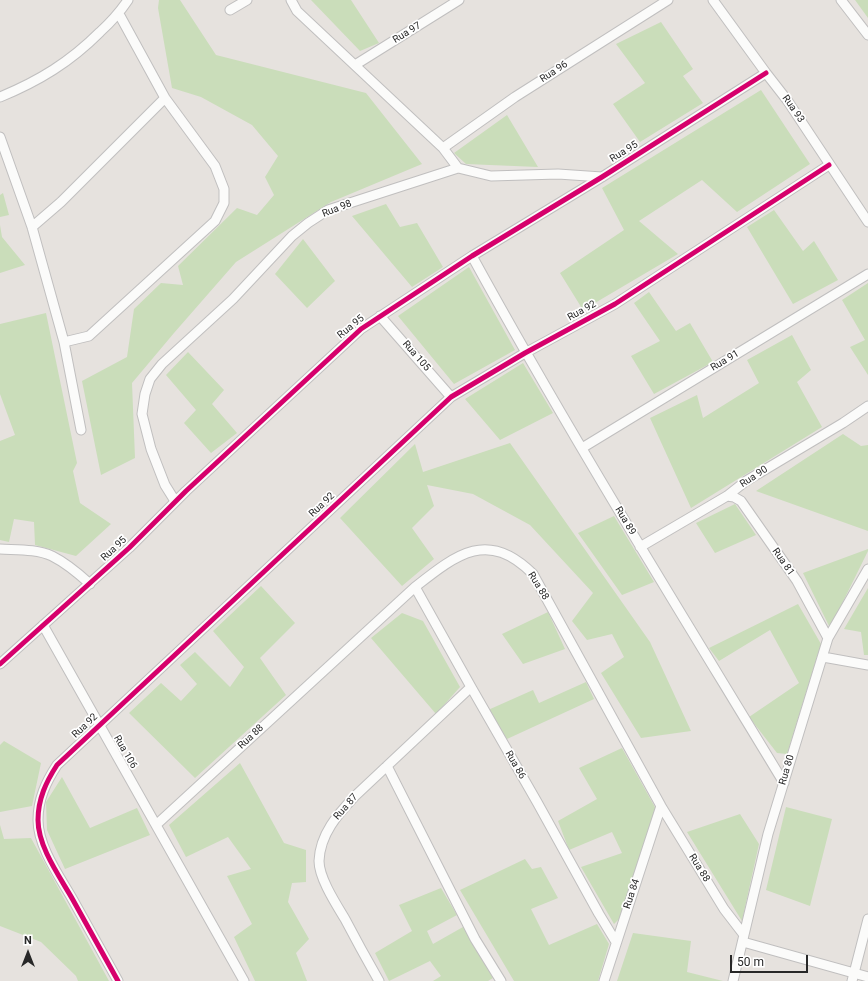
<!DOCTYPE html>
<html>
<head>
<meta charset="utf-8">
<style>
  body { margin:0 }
  #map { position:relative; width:868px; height:981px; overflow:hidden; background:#e6e2de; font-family:Roboto,sans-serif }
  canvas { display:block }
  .north { position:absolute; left:8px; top:933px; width:40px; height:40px; -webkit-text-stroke:3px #fff; paint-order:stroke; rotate:0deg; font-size:11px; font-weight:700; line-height:16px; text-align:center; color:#282828 }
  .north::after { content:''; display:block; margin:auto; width:14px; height:18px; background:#282828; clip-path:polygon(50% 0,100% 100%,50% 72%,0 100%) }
  .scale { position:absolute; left:730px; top:955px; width:78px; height:18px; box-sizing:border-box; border:2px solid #282828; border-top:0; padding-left:5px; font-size:12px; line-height:14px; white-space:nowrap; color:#282828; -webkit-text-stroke:3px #fff; paint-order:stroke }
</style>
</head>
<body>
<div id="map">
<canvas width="868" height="981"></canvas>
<div class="north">N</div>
<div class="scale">50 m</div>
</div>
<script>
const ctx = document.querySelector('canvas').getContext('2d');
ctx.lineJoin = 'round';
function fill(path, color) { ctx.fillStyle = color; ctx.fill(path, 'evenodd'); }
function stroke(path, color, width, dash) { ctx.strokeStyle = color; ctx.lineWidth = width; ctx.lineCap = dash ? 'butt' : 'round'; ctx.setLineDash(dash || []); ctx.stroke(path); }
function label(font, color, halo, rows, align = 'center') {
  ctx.font = font + ' Roboto,sans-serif'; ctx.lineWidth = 3.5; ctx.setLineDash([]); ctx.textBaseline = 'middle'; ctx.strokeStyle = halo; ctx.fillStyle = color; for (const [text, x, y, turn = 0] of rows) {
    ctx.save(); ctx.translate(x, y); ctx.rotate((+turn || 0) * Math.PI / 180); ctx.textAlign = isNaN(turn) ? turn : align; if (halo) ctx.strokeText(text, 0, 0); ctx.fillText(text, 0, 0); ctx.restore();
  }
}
const green = new Path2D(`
  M159 0H180L216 55 366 93 422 164 331 202 236 262 174 333 132 383 135 458 101 475 82 381 127 357 134 309 161 283 183 285 178 266 237 208 257 215 274 195 265 177 278 156 252 125 201 97 172 88 158 8Z
  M311 0H351L379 43 360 51Z
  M855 0H868V18Z
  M661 22 693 69 683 76 703 103 640 142 613 104 645 83 616 44Z
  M761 90 810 164 737 212 702 180 639 221 678 254 583 310 560 273 624 230 602 188Z
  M507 115 538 167 466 164 454 153Z
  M3 193 9 215 0 217V195Z
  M386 204 400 227 417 223 443 267 412 287 352 216Z
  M774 210 803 251 814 241 838 280 793 304 747 227Z
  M0 225 2 237 25 265 0 273Z
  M303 239 335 281 307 308 275 274Z
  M469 267 515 350 454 384 398 316Z
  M868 283V375L850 347 865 340 842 300Z
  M649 292 676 331 690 323 713 362 654 394 631 356 660 341 634 303Z
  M46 313 77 463 73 471 80 503 111 524 76 556 35 545 34 522 14 519 9 542 0 540V441L15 435 0 394V324Z
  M792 335 811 370 797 382 822 427 691 508 650 418 697 395 703 418 759 383 747 360Z
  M188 352 224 390 212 404 237 433 211 453 184 423 196 410 166 375Z
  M523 363 553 413 500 440 465 399Z
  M843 434 861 446 868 445V531L756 491Z
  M510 443 650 642 691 731 641 738 601 673 624 657 612 634 587 640 572 621 593 593 530 525 473 494 427 485 434 506 412 528 434 559 402 586 340 518 415 444 423 472Z
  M735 504 756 535 715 553 696 523Z
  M614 516 654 582 622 595 578 533Z
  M868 549V551L830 628 803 573Z
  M261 586 295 623 260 658 286 695 195 778 129 713 161 683 181 701 197 684 180 665 195 652 230 687 244 667 213 631Z
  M868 588V655H864L861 632 844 629Z
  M798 604 821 644 787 754 777 753 749 717 799 683 770 630 719 661 709 648Z
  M548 612 565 649 523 664 502 634Z
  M402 613 423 621 460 687 436 714 371 638Z
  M586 682 594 699 507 739 488 710 533 690 539 703Z
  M4 741 41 763 32 806 0 812V745Z
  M622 748 656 809 619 919 614 924 581 867 622 853 612 832 569 850 558 821 597 799 579 768Z
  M240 763 284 843 306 850V882L292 883 288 902 309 939 296 953 307 981H255L234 937 252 924 227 876 251 869 228 837 186 857 169 825Z
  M62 777 90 828 137 808 150 835 65 869 47 830 46 802Z
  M786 807 832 819 810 906 766 890Z
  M740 814 759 844 742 921 687 832Z
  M0 825 4 839 31 838 109 981H78L76 976 41 942 0 926Z
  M525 859 532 869 541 867 558 898 531 909 549 945 597 924 609 944 598 981H514L460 890Z
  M441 888 457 915 427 931 433 944 463 927 493 978 488 981H433L441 976 430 961 389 981 375 953 412 931 399 905Z
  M633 933 691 941 687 972 723 981H617Z`);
const minor = new Path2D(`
  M291 0 297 11 443 148 458 168
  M713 0 766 73 787 100 868 222
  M841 0 868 35
  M230 10 247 0
  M355 65 459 0
  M0 97C39 81 70 62 100 32 111 22 120 12 128 0
  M0 137 32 227 64 342 81 430
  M443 148 515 97 668 0
  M458 168 491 176 558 174 602 177
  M32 227 61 202 165 98
  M472 256C570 435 678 608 784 783
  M380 316 451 397
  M64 342 89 336 215 221 224 203V189L215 166 165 98 119 14
  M582 448 868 274
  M727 496 734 497 741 501 797 581 828 638
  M175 501 165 485 151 449 142 414 145 394 150 379 162 364 233 299 292 236 308 223 328 210 458 168
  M640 547 727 496 746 481 843 423 868 406
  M0 549C17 550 37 549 52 556 66 563 78 573 90 584
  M415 587 471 687 537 802 599 914 616 942
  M43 625 244 981
  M823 657 868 665
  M0 664 129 548 186 491 361 329 472 256 602 177 766 73
  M387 766 475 939 501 981
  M156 825 415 587C457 554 488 529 533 574L661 806 724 909 744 935
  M743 942 868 977
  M118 981C103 954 88 927 73 900 60 877 38 847 38 820 38 799 46 782 57 765L451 397 525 353 615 304 829 165
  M379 981C367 960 356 940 345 919 336 904 319 878 319 861 320 834 338 814 355 796L471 687
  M604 981 661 806
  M733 981 768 834 828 638 868 569
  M852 981 868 919`);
const cycleway = new Path2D(`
  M0 664 129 548 186 491 361 329 472 256 602 177 766 73
  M118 981C103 954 88 927 73 900 60 877 38 847 38 820 38 799 46 782 57 765L451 397 525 353 615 304 829 165`);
const streetNames = [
  ["Rua 97",407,33,-32],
  ["Rua 96",554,72,-33],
  ["Rua 93",793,109,55],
  ["Rua 95",624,152,-32],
  ["Rua 98",337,209,-22],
  ["Rua 92",582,311,-29],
  ["Rua 95",351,327,-39],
  ["Rua 105",416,356,49],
  ["Rua 91",725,361,-31],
  ["Rua 90",754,477,-33],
  ["Rua 92",322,505,-43],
  ["Rua 89",625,521,59],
  ["Rua 95",114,549,-43],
  ["Rua 81",783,562,55],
  ["Rua 88",538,586,58],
  ["Rua 92",85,726,-43],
  ["Rua 88",251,737,-43],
  ["Rua 106",125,752,60],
  ["Rua 86",515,765,60],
  ["Rua 80",787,770,-73],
  ["Rua 87",346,807,-49],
  ["Rua 88",699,868,58],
  ["Rua 84",632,894,-72]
];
fill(green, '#caddba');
stroke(minor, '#c0bfbf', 11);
stroke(minor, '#fbfbfa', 9);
stroke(cycleway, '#d6006c', 5);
label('10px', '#282828', '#fff', streetNames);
</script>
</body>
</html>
